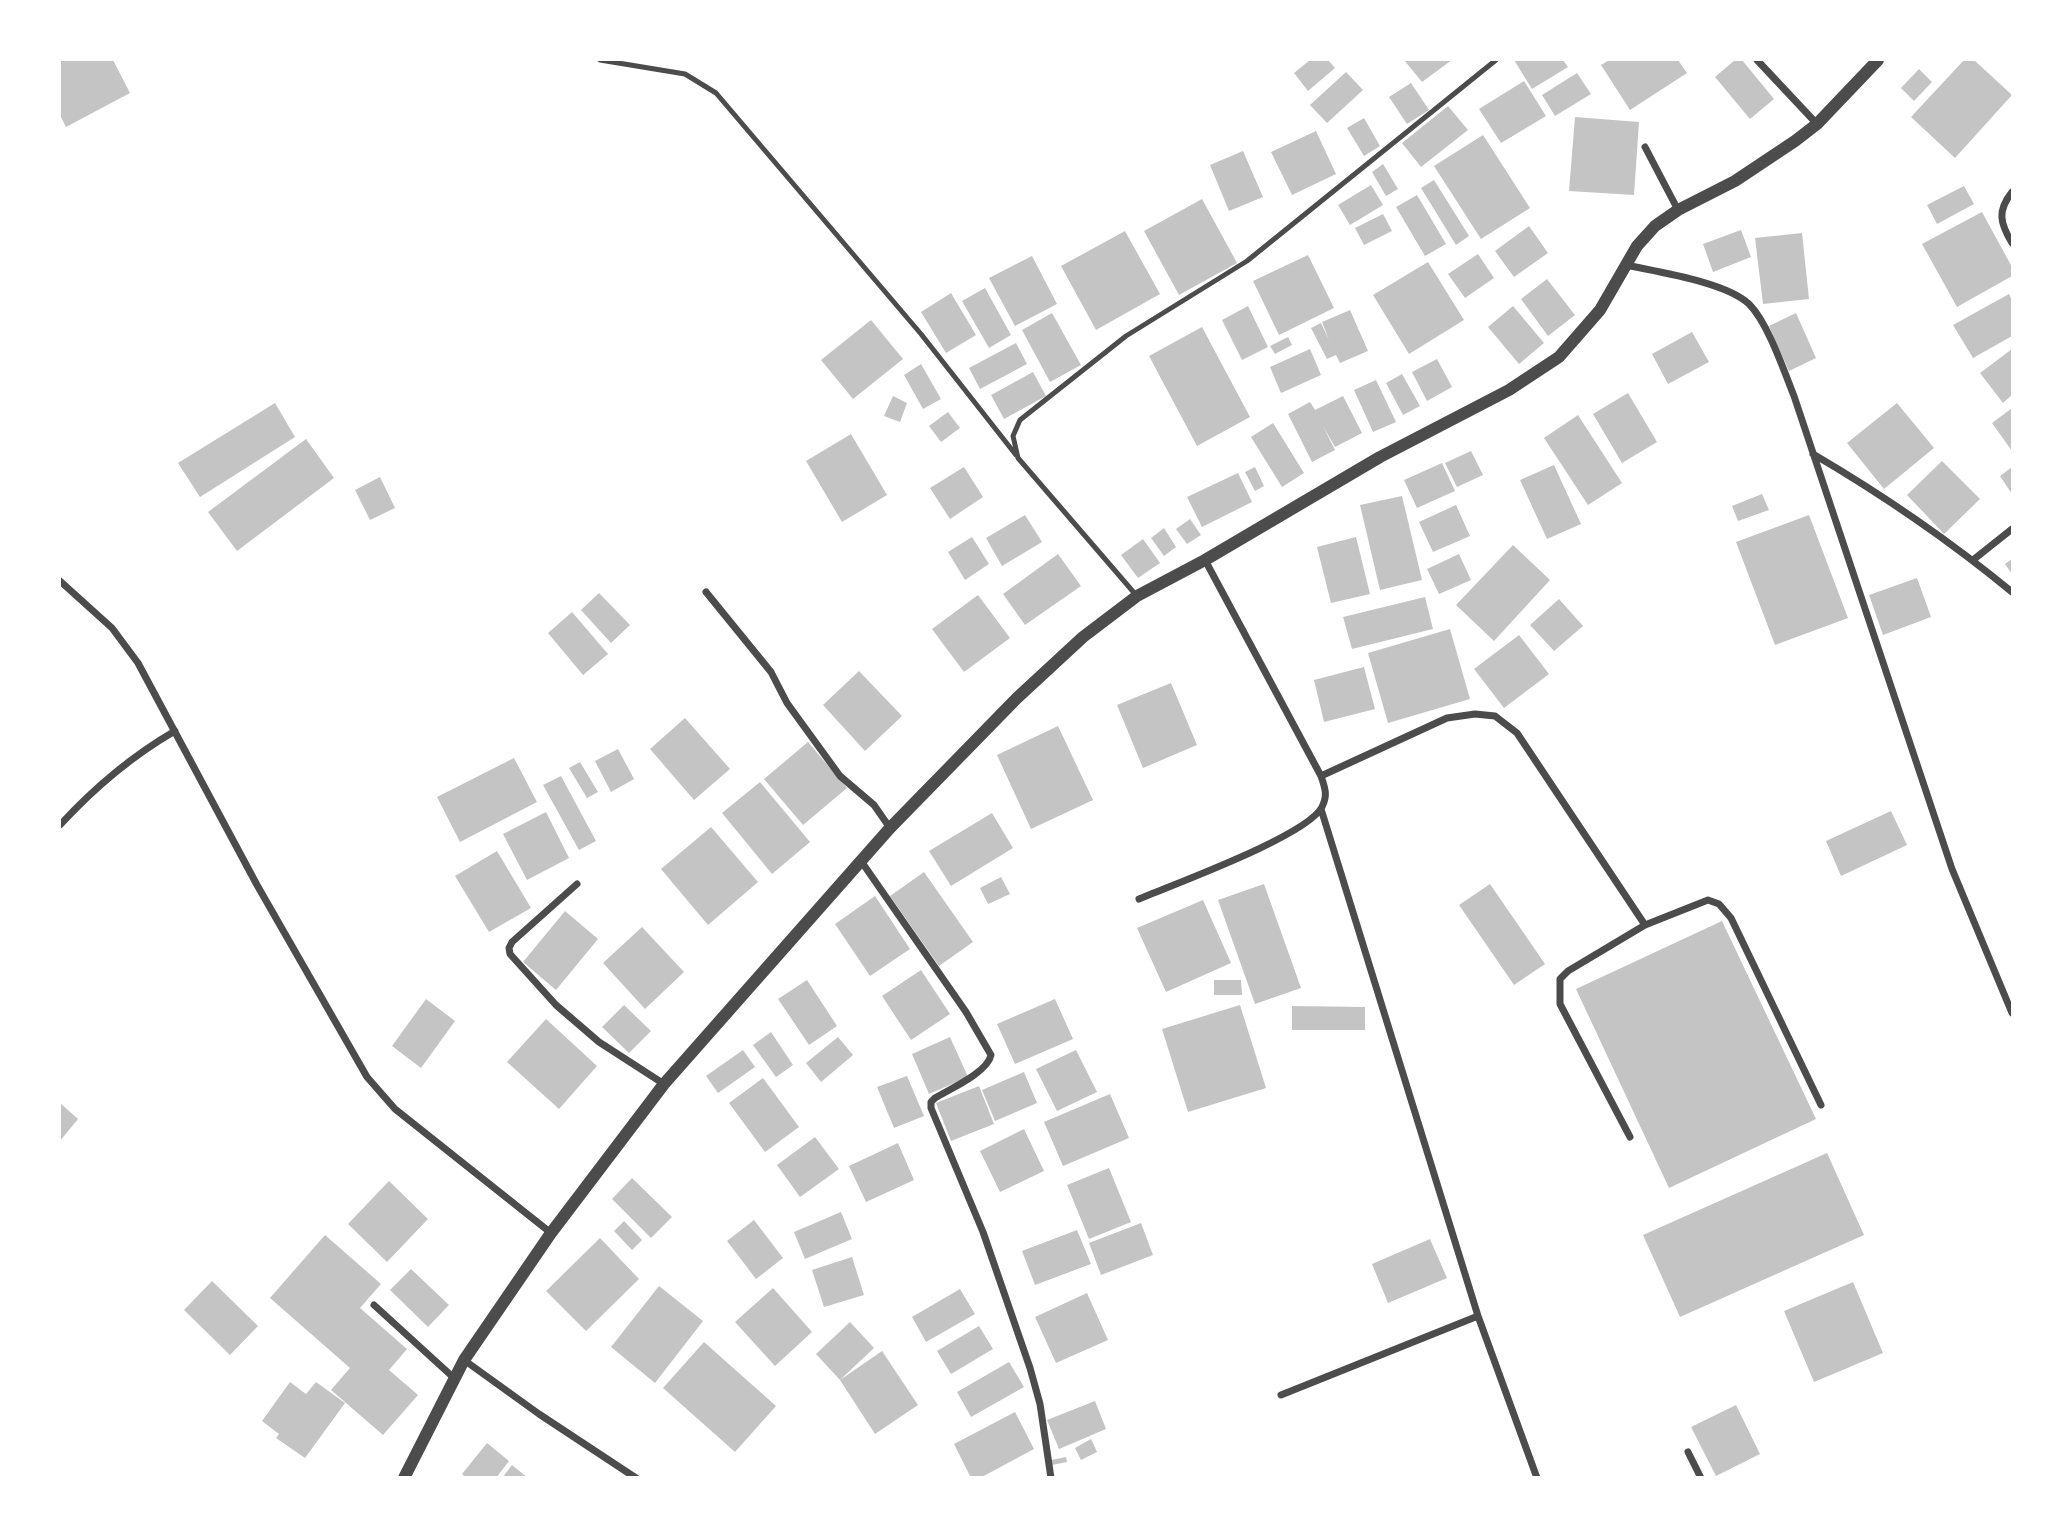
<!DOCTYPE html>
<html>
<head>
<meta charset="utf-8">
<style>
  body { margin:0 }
  #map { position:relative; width:2072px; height:1537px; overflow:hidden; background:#fff; font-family:Poppins,sans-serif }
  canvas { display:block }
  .frame { position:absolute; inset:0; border:61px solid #fff; pointer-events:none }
</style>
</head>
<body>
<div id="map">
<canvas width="2072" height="1537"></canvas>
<div class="frame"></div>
</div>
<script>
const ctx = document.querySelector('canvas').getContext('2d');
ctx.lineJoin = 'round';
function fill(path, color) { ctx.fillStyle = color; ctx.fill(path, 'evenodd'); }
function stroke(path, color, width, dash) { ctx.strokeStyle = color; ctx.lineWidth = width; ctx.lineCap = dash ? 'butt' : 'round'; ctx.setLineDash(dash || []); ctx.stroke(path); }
const building = new Path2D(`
  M60 60H113L130 93 66 127 60 115Z
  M1310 60H1328L1335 68 1308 91 1294 73Z
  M1404 60H1452L1422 82Z
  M1514 60H1563L1568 67 1532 89Z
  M1609 60H1678L1687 73 1630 110 1601 65Z
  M1735 60H1742L1774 99 1750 119 1715 77Z
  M1964 60H1974L2012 95 1955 158 1911 117Z
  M1919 69 1932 82 1914 101 1901 88Z
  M1346 72 1363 90 1327 123 1310 105Z
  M1577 73 1591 94 1555 116 1542 95Z
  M1524 81 1546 116 1501 143 1479 109Z
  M1411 83 1429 110 1407 124 1389 97Z
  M1448 106 1468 130 1421 167 1402 143Z
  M1575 117 1639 122 1634 195 1569 191Z
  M1364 118 1380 146 1364 156 1347 128Z
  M1316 131 1336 174 1292 195 1271 152Z
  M1483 135 1530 208 1481 239 1434 166Z
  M1243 151 1263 197 1229 211 1210 165Z
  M1383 164 1398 189 1386 196 1372 172Z
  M1434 180 1469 236 1456 245 1421 188Z
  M1371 185 1383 205 1350 225 1338 205Z
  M1964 186 1974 204 1937 224 1927 205Z
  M1417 195 1446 244 1425 256 1396 207Z
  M1202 199 1237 263 1179 295 1144 231Z
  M1982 212 2012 267V276L1957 307 1922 244Z
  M1383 214 1392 231 1364 245 1355 228Z
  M1529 226 1548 253 1514 277 1495 251Z
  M1741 230 1751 257 1713 272 1703 244Z
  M1125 231 1160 294 1096 330 1061 266Z
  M1802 233 1809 299 1763 304 1755 238Z
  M1478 254 1494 278 1465 298 1448 274Z
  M1308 255 1334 308 1279 335 1253 281Z
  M1032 256 1057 304 1015 326 989 278Z
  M1428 262 1464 320 1409 354 1373 295Z
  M1547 279 1575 315 1548 336 1521 299Z
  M985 288 1011 335 989 348 962 301Z
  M951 293 976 335 946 353 921 312Z
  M2009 294 2012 300V336L1973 358 1953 325Z
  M1248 306 1268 347 1242 360 1222 320Z
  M1513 306 1544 343 1519 364 1488 327Z
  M1350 310 1368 351 1340 363 1336 355 1327 359 1311 328 1321 323 1329 340 1322 322Z
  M1052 313 1081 365 1050 382 1022 330Z
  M1796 313 1816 358 1789 371 1769 326Z
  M871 320 903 359 853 399 821 360Z
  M1202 327 1250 417 1197 446 1149 356Z
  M1692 332 1709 362 1668 384 1652 354Z
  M1288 337 1292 345 1275 354 1270 346Z
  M1016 343 1027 364 980 389 969 368Z
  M1310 349 1321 375 1281 393 1270 367Z
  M2012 349V395L2003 403 1980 373Z
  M1437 359 1452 387 1427 401 1412 372Z
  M921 364 941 399 923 409 904 375Z
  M1033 372 1046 396 1004 419 991 395Z
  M1402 374 1420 406 1403 415 1386 383Z
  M1376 380 1396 422 1373 432 1354 390Z
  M1628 393 1657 442 1622 463 1593 414Z
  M893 396 907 403 900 422 884 416Z
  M1343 396 1362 433 1335 447 1323 426 1335 450 1312 462 1288 414 1310 402 1315 410Z
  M275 403 295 437 200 497 178 463Z
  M1897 403 1934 448 1884 489 1847 443Z
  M2012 408V451L1992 423Z
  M948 412 960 428 941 442 929 426Z
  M1578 415 1622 483 1588 505 1544 438Z
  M1273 423 1304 473 1282 487 1251 437Z
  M851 434 887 495 842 522 806 461Z
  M306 439 334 478 237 551 208 512Z
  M1471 451 1483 475 1457 487 1445 463Z
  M1942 461 1980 499 1944 534 1907 495Z
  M1442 463 1455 491 1417 508 1404 480Z
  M1554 465 1581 524 1547 539 1520 480Z
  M964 467 983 497 950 519 930 488Z
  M1255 467 1264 486 1255 491 1245 472Z
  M2012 467V494L2000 476Z
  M1238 473 1252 502 1202 527 1187 497Z
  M380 477 395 508 370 520 355 490Z
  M1762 494 1769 510 1738 521 1732 506Z
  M1402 496 1422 580 1380 590 1360 505Z
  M1456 505 1470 536 1433 552 1419 522Z
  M1025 515 1042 542 1002 566 986 538Z
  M1809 515 1848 618 1775 645 1736 542Z
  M1190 519 1201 535 1187 544 1176 529Z
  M1164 528 1176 547 1164 556 1151 538Z
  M972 537 989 564 965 580 948 552Z
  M1356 537 1370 594 1331 603 1317 547Z
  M1143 539 1160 563 1138 578 1121 555Z
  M1513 545 1550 580 1494 641 1456 605Z
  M1058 554 1081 586 1025 625 1003 594Z
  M1459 554 1471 580 1439 594 1427 569Z
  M2012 559V574L2005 564Z
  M1917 578 1931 617 1883 635 1869 595Z
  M599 593 630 625 611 643 581 610Z
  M978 595 1010 638 964 672 932 629Z
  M1425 597 1433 629 1352 649 1343 617Z
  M1559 599 1583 626 1554 651 1530 625Z
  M572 612 608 654 583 675 548 633Z
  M1450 629 1470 699 1388 723 1368 653Z
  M1519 635 1549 674 1504 708 1474 669Z
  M1364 667 1375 709 1324 722 1314 680Z
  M859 671 902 716 865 751 823 705Z
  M1171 683 1197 745 1143 768 1117 705Z
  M685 718 730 769 694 800 650 749Z
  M1058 726 1093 800 1031 829 997 755Z
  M808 742 847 788 803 825 764 779Z
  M618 749 634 779 611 792 595 761Z
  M514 758 537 802 460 842 437 797Z
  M580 762 598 792 587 798 569 768Z
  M561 776 596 841 579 850 543 785Z
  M760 782 810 842 772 874 722 813Z
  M1891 811 1907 845 1841 876 1826 841Z
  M546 812 569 858 527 880 503 834Z
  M992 813 1013 848 951 886 929 851Z
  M711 827 758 882 708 925 661 869Z
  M497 851 531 908 489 932 455 876Z
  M924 872 973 942 939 966 890 896Z
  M1001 877 1010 894 988 904 980 888Z
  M1264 884 1301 988 1255 1004 1218 900Z
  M1490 884 1545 964 1514 985 1459 905Z
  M875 896 910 949 870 976 835 924Z
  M1203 900 1231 963 1166 992 1137 928Z
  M565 911 598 939 556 990 523 962Z
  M1722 921 1816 1119 1669 1188 1576 989Z
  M642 927 684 972 645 1009 603 963Z
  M921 970 950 1014 911 1040 882 996Z
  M807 980 837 1026 809 1045 778 999Z
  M1214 980H1241L1242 995H1214Z
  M426 999 455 1021 421 1068 392 1046Z
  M1055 999 1073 1039 1015 1064 997 1024Z
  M624 1005 651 1031 629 1053 602 1027Z
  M1240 1005 1266 1088 1188 1112 1162 1029Z
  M1292 1006 1365 1007V1030H1292Z
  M546 1019 597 1066 559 1109 507 1062Z
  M771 1032 793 1065 776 1077 753 1045Z
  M838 1037 853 1055 821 1082 806 1063Z
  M950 1037 968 1077 929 1094 912 1054Z
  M743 1050 755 1067 718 1093 706 1076Z
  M1076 1050 1097 1092 1057 1111 1036 1069Z
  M1024 1072 1037 1103 995 1121 982 1090Z
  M907 1076 924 1116 894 1128 877 1087Z
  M763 1078 799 1127 765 1152 729 1103Z
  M979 1086 994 1124 951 1141 936 1103Z
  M1110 1094 1129 1138 1063 1166 1044 1122Z
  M60 1103 78 1119 60 1141Z
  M1024 1129 1044 1171 1000 1192 980 1151Z
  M815 1137 839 1169 800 1197 777 1165Z
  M898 1143 914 1180 866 1202 849 1166Z
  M1827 1153 1864 1235 1680 1317 1643 1235Z
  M1109 1168 1131 1222 1089 1239 1067 1185Z
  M632 1178 672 1217 651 1238 612 1199Z
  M389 1181 428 1219 387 1262 348 1224Z
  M841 1212 852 1239 805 1259 794 1232Z
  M754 1220 783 1258 756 1279 727 1241Z
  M624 1221 642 1240 632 1250 614 1231Z
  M1141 1223 1153 1255 1101 1275 1089 1243Z
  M1077 1230 1091 1264 1035 1285 1022 1251Z
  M325 1235 381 1284 360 1308 407 1349 389 1370 418 1395 383 1435 331 1390 350 1368 270 1298Z
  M600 1238 639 1279 586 1331 546 1291Z
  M1430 1239 1447 1278 1388 1303 1372 1264Z
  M852 1257 864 1295 824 1307 812 1270Z
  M411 1269 449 1305 428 1327 390 1290Z
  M212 1281 258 1326 230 1355 184 1310Z
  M1853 1282 1883 1353 1814 1382 1784 1311Z
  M659 1286 703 1321 655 1383 611 1347Z
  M773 1288 812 1332 775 1366 735 1322Z
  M960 1289 975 1314 926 1342 912 1317Z
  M1087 1293 1108 1340 1056 1363 1035 1317Z
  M850 1322 874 1348 840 1380 816 1354Z
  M979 1326 993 1349 951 1374 937 1351Z
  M704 1342 776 1406 735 1452 663 1388Z
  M882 1351 918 1405 875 1434 840 1380Z
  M1009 1362 1024 1387 971 1417 957 1392Z
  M290 1382 306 1394 316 1382 345 1403 305 1458 276 1438 279 1434 262 1421Z
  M1095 1401 1106 1429 1059 1449 1047 1420Z
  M1736 1405 1760 1454 1716 1476 1691 1427Z
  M1015 1412 1034 1449 980 1478H971L954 1444Z
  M1091 1439 1097 1452 1081 1460 1075 1448Z
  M487 1443 509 1461 496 1478H466L462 1474Z
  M1066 1457 1067 1462 1052 1465 1051 1460Z
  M512 1465 528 1478H502Z`);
const service = new Path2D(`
  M600 60 685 74 716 93 921 334 1016 455
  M1136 595 1018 458 1013 436 1020 420 1126 336 1247 261 1496 60`);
const minor = new Path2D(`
  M1757 60 1817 124
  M1645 147 1678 210
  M2012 192C1997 211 2000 223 2012 243
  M1626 265C1658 272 1726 282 1749 304 1768 323 1784 371 1794 396L1952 869 2012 1013
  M1813 454C1883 495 1950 541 2012 592
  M1205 560 1321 776 1447 718 1475 714 1495 716 1517 733 1645 925 1708 900 1719 904 1731 918 1821 1105
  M1973 560 2012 529
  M60 581 112 628 138 663 257 885 367 1077 395 1109 551 1233
  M706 592 771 672 787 703 840 776 874 805 890 828
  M1321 809 1478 1316 1537 1478
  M60 825C95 787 130 757 175 731
  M861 861 966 1012 991 1055C988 1072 950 1089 935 1098L931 1102V1108L983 1232 1030 1368 1040 1404 1051 1478
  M577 884 512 942 509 948 510 954 556 1005 599 1042 664 1084
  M1139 899C1174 884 1307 836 1322 807 1328 795 1325 788 1321 776
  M1630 1137 1560 1004V979L1568 971 1645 925
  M374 1305 454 1378
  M464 1360 539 1414 636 1478
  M1281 1395 1478 1316
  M1688 1452 1701 1478`);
const tertiary = new Path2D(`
  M404 1478 464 1360 551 1233 664 1084 890 828 1017 698 1083 637 1137 596 1205 560 1380 457 1509 390 1559 357 1600 310 1637 246 1655 226 1678 210 1735 181 1795 141 1817 124 1878 60`);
fill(building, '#c4c4c4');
stroke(service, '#4c4c4c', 5);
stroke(minor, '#4c4c4c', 7);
stroke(tertiary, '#4c4c4c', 12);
</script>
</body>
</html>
